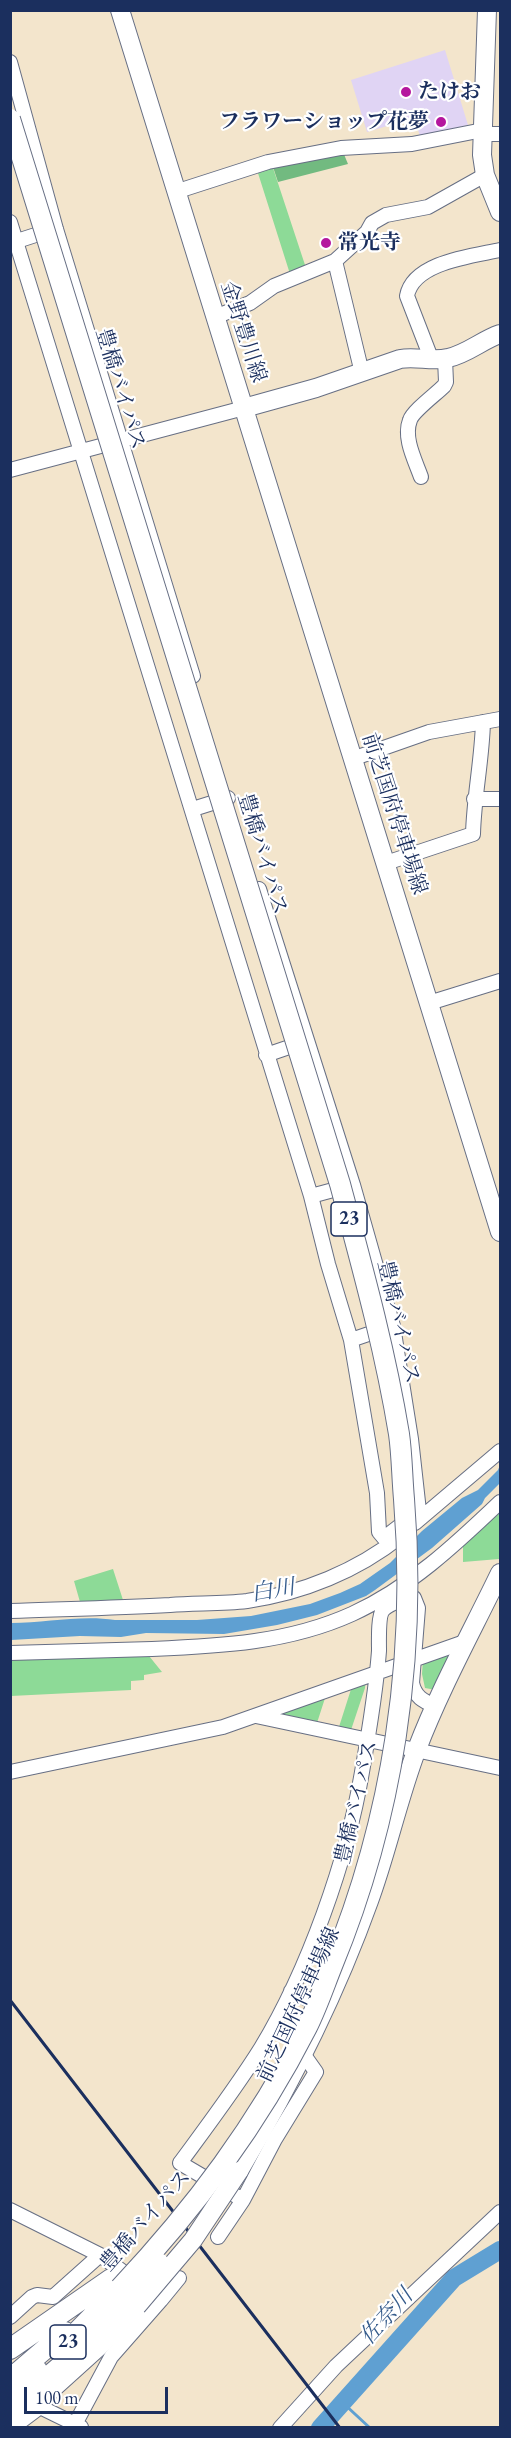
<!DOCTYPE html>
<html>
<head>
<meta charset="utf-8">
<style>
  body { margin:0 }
  #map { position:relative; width:511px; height:2438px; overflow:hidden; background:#f3e5cc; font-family:"EB Garamond",serif }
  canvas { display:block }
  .frame { position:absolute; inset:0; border:12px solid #1b2f5e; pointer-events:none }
  .scale { position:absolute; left:24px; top:2387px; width:144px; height:27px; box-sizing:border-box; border:3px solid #1b2f5e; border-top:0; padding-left:8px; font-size:18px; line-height:21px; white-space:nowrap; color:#1b2f5e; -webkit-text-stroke:4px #fff; paint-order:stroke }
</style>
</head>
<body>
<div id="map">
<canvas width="511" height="2438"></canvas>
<div class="frame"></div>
<div class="scale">100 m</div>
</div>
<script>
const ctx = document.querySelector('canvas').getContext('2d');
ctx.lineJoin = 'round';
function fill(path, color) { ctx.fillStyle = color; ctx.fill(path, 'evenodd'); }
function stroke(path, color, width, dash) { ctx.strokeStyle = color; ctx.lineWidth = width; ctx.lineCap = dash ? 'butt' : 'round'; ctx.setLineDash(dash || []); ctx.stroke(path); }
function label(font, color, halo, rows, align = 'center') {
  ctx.font = font + ' "EB Garamond","Noto Serif JP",serif'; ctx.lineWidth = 4.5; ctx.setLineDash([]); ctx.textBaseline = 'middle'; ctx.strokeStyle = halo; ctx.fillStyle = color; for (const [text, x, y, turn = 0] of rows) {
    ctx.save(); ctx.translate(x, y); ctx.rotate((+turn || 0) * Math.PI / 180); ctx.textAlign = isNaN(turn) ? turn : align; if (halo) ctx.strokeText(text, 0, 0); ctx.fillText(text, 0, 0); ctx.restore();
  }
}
const built = new Path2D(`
  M445 50 468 125 420 136 414 118 367 132 351 80Z`);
const green = new Path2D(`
  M272 165 306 268 290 274 257 170Z
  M500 1507V1555L499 1559 463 1562V1546Z
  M113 1569 123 1600 80 1602 74 1581Z
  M456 1647 436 1690 425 1688 422 1674 423 1659Z
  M145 1651 162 1672 144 1675V1680L131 1681V1690L11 1696 10 1657Z
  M366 1678 365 1688 350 1733 338 1730 353 1683Z
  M327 1692 316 1726 267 1716Z`);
const forest = new Path2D(`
  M343 152 348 164 278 182 273 167Z`);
const water = new Path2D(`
  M500 1465V1483L485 1498 482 1504 432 1548 375 1590 366 1596 317 1615 277 1625 224 1634 146 1633 121 1637 80 1636 11 1640V1623C46 1623 80 1615 115 1620H197L251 1616 310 1604 340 1593 360 1584 390 1563 422 1531 462 1498 478 1490 498 1470Z`);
const stream = new Path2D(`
  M342 2402 370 2428`);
const river = new Path2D(`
  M320 2428 454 2278 500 2250`);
const minor = new Path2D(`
  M10 62 56 229 193 676
  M483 134H500
  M175 192 268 162 341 148 412 144 483 130
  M10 222 311 1196 328 1264 351 1340 377 1493 379 1532 384 1538 419 1511 411 1439 393 1326 353 1185 259 889
  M17 241 51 230
  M335 261 362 373
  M215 317 250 303 274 286 335 261 367 232 372 223 386 215 428 207 485 175
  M431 358 407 296C413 262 473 256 500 250
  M10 470 244 408
  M421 477C415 460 403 438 410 420 413 411 436 394 444 386L446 382 445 359
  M352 759 429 732 500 719
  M474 799H500
  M193 809 228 798
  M386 863 473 834C474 796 482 760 483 722
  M429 1003 500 981
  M266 1055 304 1042
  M311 1196 348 1186
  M351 1340 386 1328
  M415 1523 500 1451
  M10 1611C64 1609 117 1608 170 1605 195 1603 222 1604 247 1601 303 1593 357 1571 401 1536
  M10 1653C58 1652 105 1650 152 1649 220 1646 288 1643 352 1614 409 1588 455 1545 500 1502
  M256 1716 500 1768
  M10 1772 223 1727 467 1641
  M291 1991 324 2007
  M304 2055 316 2072 275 2139 243 2200 180 2163C208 2125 236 2088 261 2048 308 1970 347 1861 362 1772 369 1732 376 1691 379 1651 379 1642 378 1616 383 1610 389 1603 402 1600 411 1596L414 1598 418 1608 412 1683C415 1697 423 1701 435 1706
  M10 2210 100 2255
  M218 2237 243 2200
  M161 2300 179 2278
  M10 2317 32 2297 37 2295 53 2297 100 2255 161 2300 111 2357 73 2428
  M38 2406 81 2427
  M280 2428 336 2366 500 2212`);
const major = new Path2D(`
  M120 10 500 1232
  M487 10 482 155 485 175 500 212
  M244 408 316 388 400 359C416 356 433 362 448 358 467 354 482 340 500 334
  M239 2171C290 2085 335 1996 369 1901 387 1852 398 1799 417 1749 440 1689 472 1631 500 1573
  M27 2401 34 2402 42 2398 104 2342 137 2306
  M10 2427 38 2406 42 2398`);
const highway = new Path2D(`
  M61 2348 120 2288
  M10 2349 111 2279
  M17 2373 65 2332
  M10 2390 37 2370
  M10 2409 63 2364 131 2298`);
const rail = new Path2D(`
  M10 2000 340 2428`);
const majorBridge = new Path2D(`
  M137 2306 193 2240 239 2171`);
const highwayBridge = new Path2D(`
  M10 119 340 1184C362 1266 385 1349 399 1434 402 1455 402 1477 404 1499 417 1658 393 1818 332 1966 324 1986 317 2007 307 2027 257 2125 195 2208 120 2288
  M131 2298 159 2263`);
const markers = [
  [406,92,6,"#b5179e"],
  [441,122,6,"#b5179e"],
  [326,243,6,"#b5179e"]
];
const shields = [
  [349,1219,36],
  [68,2342,36]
];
const shieldNames = [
  ["23",349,1219],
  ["23",68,2342]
];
const poiNames = [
  ["たけお",418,92],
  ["フラワーショップ花夢",429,122,"right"],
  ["常光寺",338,243]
];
const streetNames = [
  ["金野豊川線",243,332,72],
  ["豊橋バイパス",120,389,73],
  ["前芝国府停車場線",394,814,72],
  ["豊橋バイパス",262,854,73],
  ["豊橋バイパス",398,1322,77],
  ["豊橋バイパス",357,1802,-77],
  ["前芝国府停車場線",299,2005,-65],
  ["豊橋バイパス",146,2221,-49]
];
const waterNames = [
  ["白川",273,1591,-10],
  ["佐奈川",387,2317,-48]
];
fill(built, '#e0d4f4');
fill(green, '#8dda97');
fill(forest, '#72ba80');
fill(water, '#5fa0d2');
stroke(stream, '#5fa0d2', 3);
stroke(river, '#5fa0d2', 18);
stroke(minor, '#676f84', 16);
stroke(major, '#676f84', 20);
stroke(highway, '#676f84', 22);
stroke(minor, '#fff', 14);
stroke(major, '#fff', 18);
stroke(highway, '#fff', 20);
stroke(rail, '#1b2f5e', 3);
stroke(majorBridge, '#676f84', 20, []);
stroke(highwayBridge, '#676f84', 22, []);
stroke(majorBridge, '#fff', 18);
stroke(highwayBridge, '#fff', 20);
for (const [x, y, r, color] of markers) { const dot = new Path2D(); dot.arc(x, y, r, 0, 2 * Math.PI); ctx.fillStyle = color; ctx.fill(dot); stroke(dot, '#fff', 2); }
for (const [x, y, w] of shields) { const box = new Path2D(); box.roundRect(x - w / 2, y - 17, w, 34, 4.5); ctx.fillStyle = '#fff'; ctx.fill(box); stroke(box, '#1b2f5e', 1.5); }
label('bold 20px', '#1b2f5e', null, shieldNames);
label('bold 21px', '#1b2f5e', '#fff', poiNames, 'left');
label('21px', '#1b2f5e', '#fff', streetNames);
label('italic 22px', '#365c8c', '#fff', waterNames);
</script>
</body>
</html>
